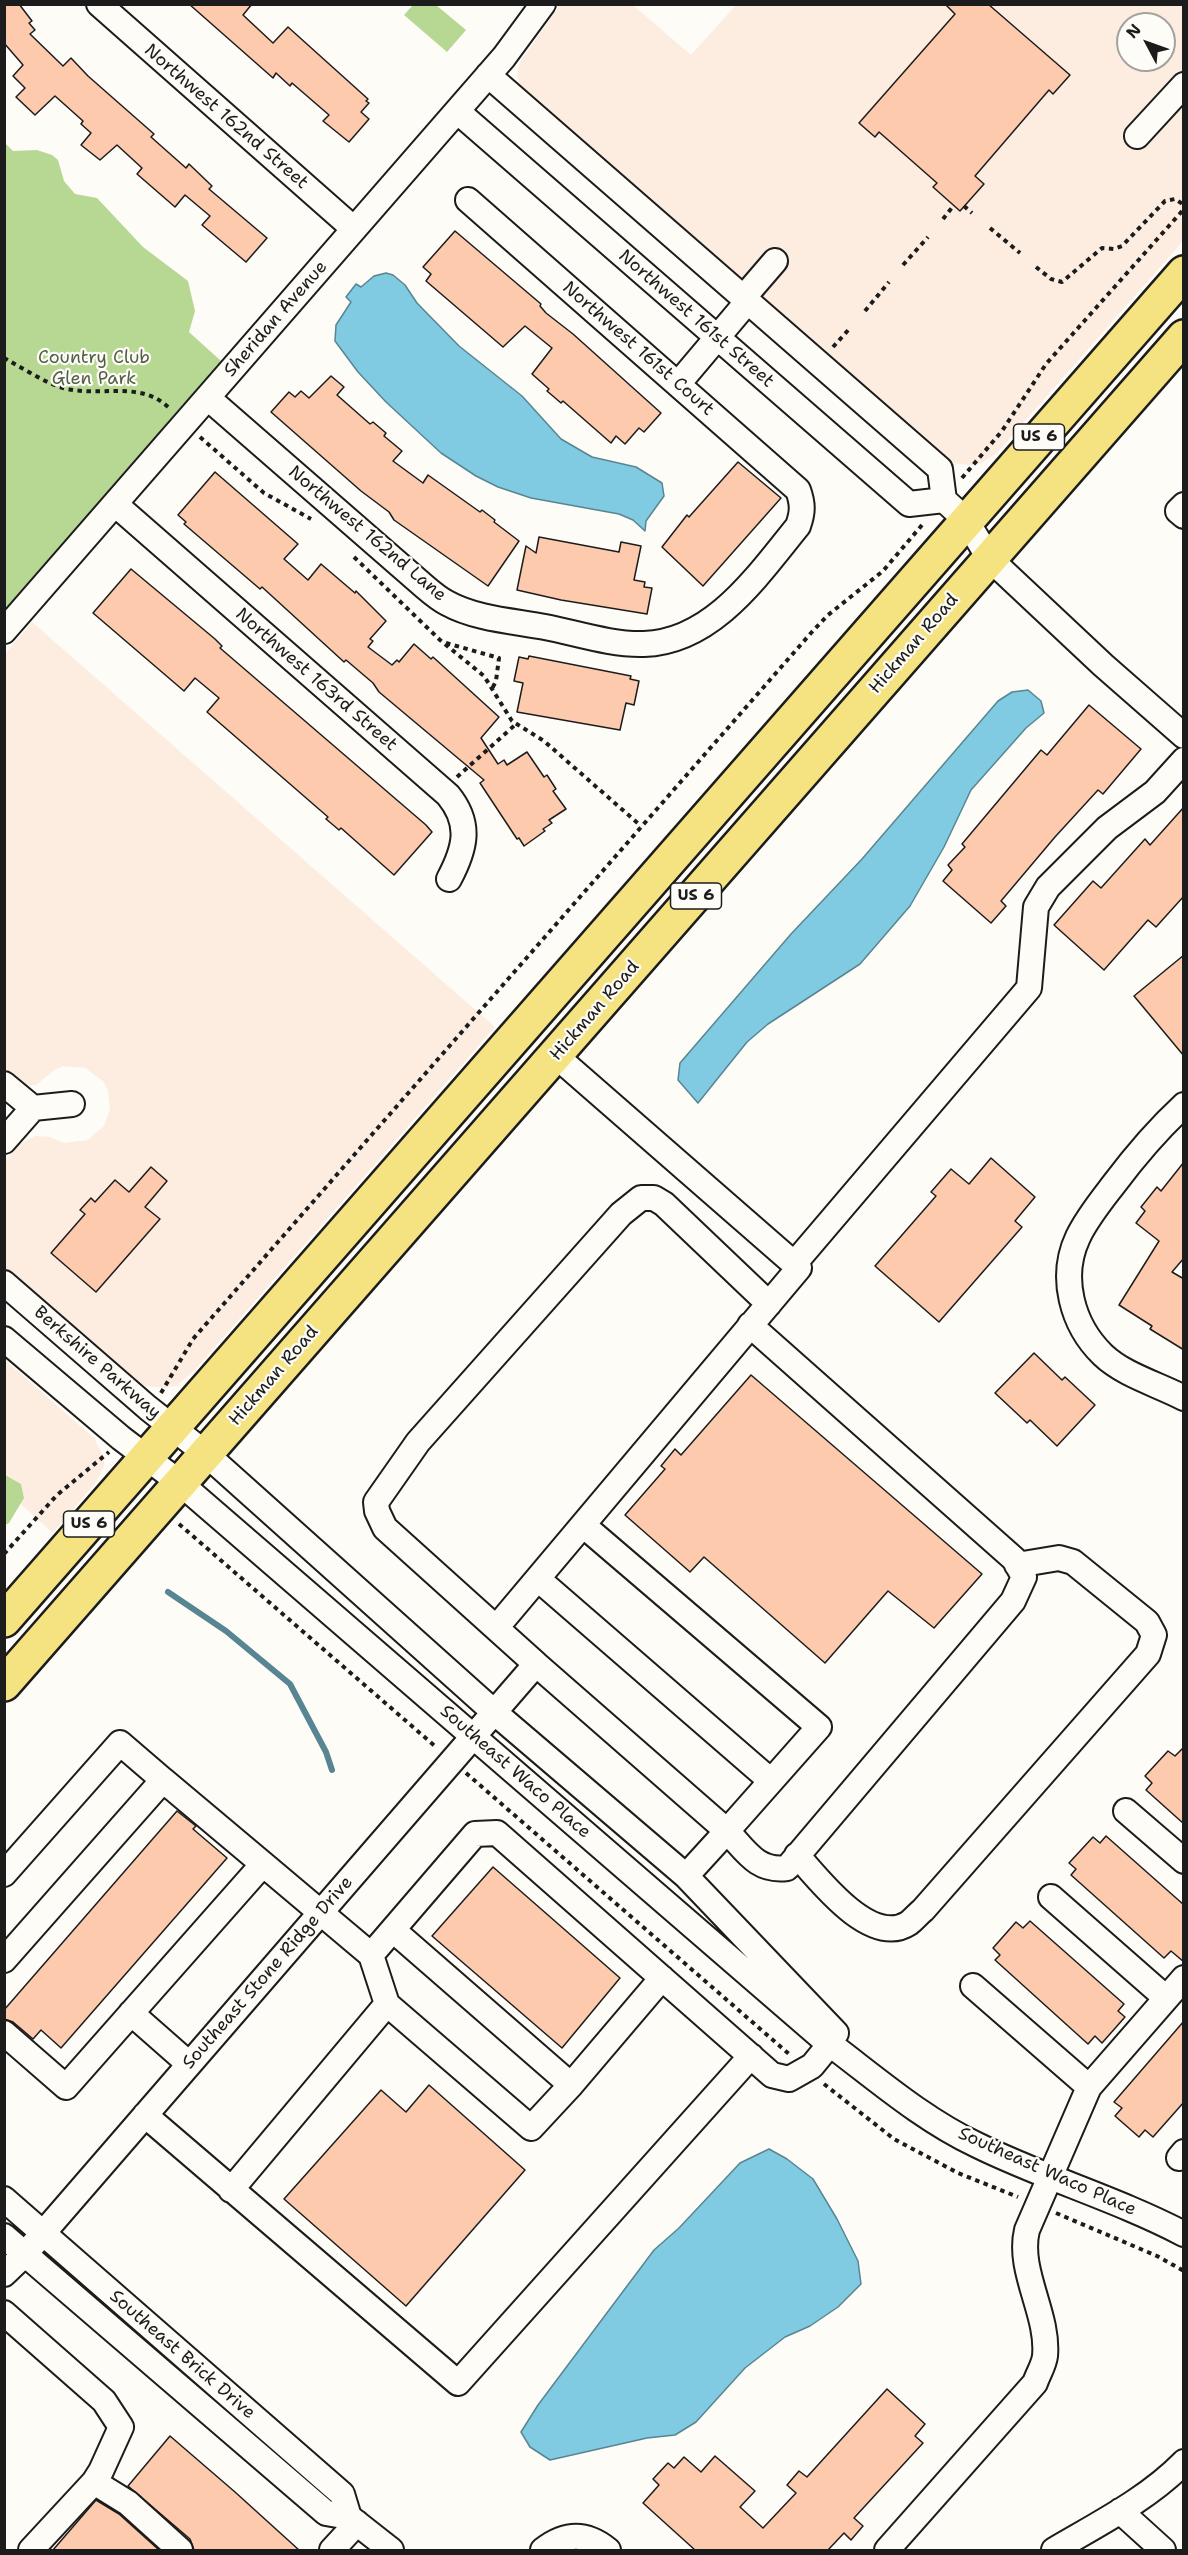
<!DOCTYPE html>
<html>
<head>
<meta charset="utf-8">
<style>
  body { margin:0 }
  #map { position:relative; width:1188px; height:2555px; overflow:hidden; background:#fdfcf7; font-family:"Shantell Sans",sans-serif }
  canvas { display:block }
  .frame { position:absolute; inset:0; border:6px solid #1c1c1c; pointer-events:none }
  .north { position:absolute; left:1116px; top:12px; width:60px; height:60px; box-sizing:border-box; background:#fdfcf7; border:2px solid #a3a29f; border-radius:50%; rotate:311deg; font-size:16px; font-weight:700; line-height:24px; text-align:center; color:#1c1c1c }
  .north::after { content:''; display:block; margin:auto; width:21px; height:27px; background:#1c1c1c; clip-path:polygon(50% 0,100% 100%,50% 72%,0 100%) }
</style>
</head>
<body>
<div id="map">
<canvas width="1188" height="2555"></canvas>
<div class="frame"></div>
<div class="north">N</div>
</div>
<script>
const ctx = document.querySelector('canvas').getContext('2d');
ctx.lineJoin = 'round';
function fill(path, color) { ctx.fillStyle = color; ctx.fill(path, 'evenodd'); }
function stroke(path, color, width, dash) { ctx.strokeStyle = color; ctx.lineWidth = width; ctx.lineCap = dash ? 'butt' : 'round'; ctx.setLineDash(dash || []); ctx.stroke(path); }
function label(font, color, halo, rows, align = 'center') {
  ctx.font = font + ' "Shantell Sans",sans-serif'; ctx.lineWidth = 4.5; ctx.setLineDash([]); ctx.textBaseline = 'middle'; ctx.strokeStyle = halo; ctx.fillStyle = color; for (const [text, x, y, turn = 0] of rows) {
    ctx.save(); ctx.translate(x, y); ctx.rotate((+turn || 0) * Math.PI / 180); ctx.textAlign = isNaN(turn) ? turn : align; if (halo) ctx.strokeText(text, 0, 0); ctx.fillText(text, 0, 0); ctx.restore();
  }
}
const built = new Path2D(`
  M560 5H633L691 55 736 5H1183V241L996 454 979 464 969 465 953 463 945 459 521 88 517 75 520 62ZM1128 24H1164V60H1128Z
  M32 622 495 1027 193 1372 176 1386 164 1388 146 1386 137 1382 104 1359 5 1274V1160L18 1145 35 1136 50 1137 65 1143 88 1140 104 1126 110 1109 108 1091 103 1081 85 1068 63 1066 53 1071 36 1085 27 1086 5 1068V654Z
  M5 1360 95 1439 104 1459V1466L97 1481 53 1533 5 1490Z`);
const green = new Path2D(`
  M413 5H436L466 30 447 52 404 15Z
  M5 143 13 151 37 150 52 155 58 160 64 181 75 194 97 198 143 247 188 281 195 311 189 332 221 361 5 609Z
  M5 1475 21 1484 24 1498 9 1523 5 1525Z`);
const water = new Path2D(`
  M386 273 393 275 405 285 417 303 459 346 522 396 561 439 592 457 636 467 662 483 664 496 646 521 645 531 633 520 619 514 531 498 498 487 476 476 441 453 386 402 358 372 335 341 336 325 351 302 346 297 356 284 361 287 374 276Z
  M1028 690 1041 701 1044 713 1026 728 971 790 944 847 910 906 860 964 768 1024 747 1042 698 1103 678 1080 680 1063 791 934 862 859 998 701 1012 692Z
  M769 2149 787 2159 813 2179 837 2219 858 2261 861 2284 838 2307 810 2326 785 2337 745 2368 696 2422 675 2435 647 2438 550 2460 530 2447 521 2432 538 2405 654 2250 679 2228 740 2163Z`);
const stream = new Path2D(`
  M168 1592 226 1631 290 1684 326 1752 332 1770`);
const building = new Path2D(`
  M4 4H19L32 21 29 23 35 30 30 34 63 66 71 58 88 76 154 134 151 137 186 168 189 164 212 186 209 189 267 238 246 262 202 225 210 216 185 195 175 207 137 174 142 168 117 145 100 160 81 145 91 133 81 124 83 121 55 96 35 115 16 97 25 88 13 76 23 65 4 43Z
  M189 4H252L243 15 273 43 288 27 368 99 366 101 369 103 361 112 369 119 349 142 323 121 329 115 292 83 290 86 276 73 273 78Z
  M945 4H988L1070 75 1053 94 1049 90 975 176 984 184 960 211 933 187 937 183 879 132 875 137 859 123 955 14Z
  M455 231 541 304 540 306 546 313 573 334 661 413 644 432 639 428 625 444 616 436 611 443 563 401 561 403 547 391 549 389 532 374 552 348 525 326 503 347 426 281 431 274 423 267Z
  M331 376 344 387 337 395 370 424 373 422 386 433 384 436 402 451 393 461 423 483 428 475 480 512 482 510 495 520 494 522 519 541 488 586 394 520 389 512 361 491 271 412 289 392 295 397 301 391 309 398Z
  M738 462 781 498 703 586 662 547 687 515 689 517Z
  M215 472 298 544 284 559 308 580 321 564 355 593 356 591 386 621 370 639 373 641 368 647 392 665 397 660 399 662 414 644 431 659 433 657 499 717 481 738 498 764 504 760 507 765 527 752 544 777 547 775 556 789 553 791 566 809 549 820 552 823 543 829 545 831 524 846 519 838 517 839 480 783 484 780 379 692 373 683 346 660 344 662 262 587 260 589 184 524 186 522 178 515Z
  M539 537 619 552 621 542 641 546 634 580 645 582 644 587 652 588 647 614 561 600 517 590 526 546 536 553Z
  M131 569 215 639 222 646 220 648 426 825 432 832 394 875 341 828 339 830 326 819 328 817 207 712 219 698 195 678 184 691 93 613Z
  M529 656 631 676 630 679 639 681 634 705 626 703 620 730 517 712 523 683 514 681 519 657 528 659Z
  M1089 705 1141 749 1103 794 1098 790 1055 837 1001 901 1006 906 991 923 943 881 952 870 948 865 965 847 962 844 1041 750 1047 755Z
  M1184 807V896L1156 927 1148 920 1104 970 1054 925 1093 881 1101 888 1145 839 1150 845Z
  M1184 955V1056L1134 996Z
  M991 1158 1035 1197 1015 1221 1022 1227 939 1322 875 1266 936 1196 931 1192 951 1169 969 1184Z
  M1184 1162V1258L1172 1272 1184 1279V1350L1150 1329 1152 1326 1119 1305 1159 1241 1136 1223 1145 1211 1141 1207 1157 1187 1161 1191Z
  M151 1167 167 1181 145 1207 160 1219 96 1292 51 1253 85 1214 80 1210 91 1198 95 1202 115 1180 129 1192Z
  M1034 1353 1062 1380 1065 1377 1095 1405 1057 1446 1030 1420 1027 1423 995 1393Z
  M751 1375 982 1574 934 1628 888 1591 825 1663 704 1557 690 1572 625 1515 665 1469 661 1466 675 1449 681 1455Z
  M1184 1747V1824L1146 1790 1152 1783 1145 1776 1168 1751 1175 1756Z
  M177 1811 196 1826 193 1829 227 1858 61 2048 41 2030 33 2039 13 2022 4 2019V2010Z
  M1106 1836 1184 1905V1962L1171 1951 1164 1958 1071 1875 1076 1869 1069 1863 1093 1837 1100 1843Z
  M493 1867 620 1978 562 2048 432 1936Z
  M1030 1921 1124 2004 1118 2011 1125 2017 1102 2043 1095 2036 1088 2044 995 1960 1000 1955 993 1948 1016 1922 1023 1928Z
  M1184 2021V2102L1153 2137 1145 2130 1139 2137 1115 2116 1122 2108 1114 2102Z
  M429 2085 525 2170 406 2306 284 2199 381 2090 406 2112Z
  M887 2389 925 2424 915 2436 923 2443 854 2518 863 2526 851 2540 844 2533 828 2550H695L643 2503 659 2485 653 2479 668 2463 674 2468 684 2457 701 2472 715 2456 755 2491 740 2507 763 2528 796 2493 787 2485 799 2471 807 2477Z
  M170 2436 235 2492 299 2550H194L190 2539 128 2486Z
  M96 2500 119 2514 159 2550H53Z`);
const path = new Path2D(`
  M964 206 972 213
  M943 219 954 205
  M990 228 1020 253
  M903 265 928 237
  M1036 267 1051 279 1062 282 1102 248 1114 249 1122 246 1165 201 1175 199 1184 205
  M865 311 889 282
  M833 347 851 327
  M4 358C23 368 43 382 63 388 100 398 141 379 170 409
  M200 437 264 493 311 519
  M962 478 1002 431 1046 364 1184 209
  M354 557 440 640 484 676 512 721 544 741 641 826
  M446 643 499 658 496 681 492 689
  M457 777 516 724
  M161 1393 193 1339 811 633 828 615 883 571 922 525
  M179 1524 436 1747
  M4 1554 57 1495 109 1452
  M466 1773 789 2054
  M824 2084 894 2139 958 2173 1018 2197
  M1056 2213 1157 2256 1184 2271`);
const minor = new Path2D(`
  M99 4 354 229
  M488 75 940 469 944 500 966 520 989 558 1103 665 1184 736
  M457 111 909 504 944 500
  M1137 136 1184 85
  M744 297 775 261
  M678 384 748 301
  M208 398 425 587C432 593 439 599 447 603 476 619 513 621 545 627 576 633 611 645 644 644 713 642 758 575 798 526 803 512 803 504 798 490L468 200
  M115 504 448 795C472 824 465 849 449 879
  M1184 505 1178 511 1184 516
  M4 631 504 57 543 4
  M4 1084 33 1108
  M1184 1105C1158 1129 1135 1156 1114 1184 1101 1201 1087 1218 1078 1237 1059 1277 1072 1325 1103 1355 1124 1375 1157 1384 1184 1398
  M4 1141 33 1108 72 1104
  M794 1264 1029 988 1036 907 1048 887 1107 828 1155 792 1184 760
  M4 1283 148 1408 206 1454 494 1712 686 1876 836 2033
  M4 1339 121 1438 180 1483 822 2038C872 2075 920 2118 977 2145 1044 2178 1117 2199 1184 2234
  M583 1525 819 1727 727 1831C746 1851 757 1872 787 1868L1013 1601 1024 1577 1014 1559 750 1325
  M538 1579 771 1781
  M496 1628 385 1528 377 1511 376 1502 418 1442 621 1214 641 1198H654L664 1204 769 1304
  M536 1664 496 1628 799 1268 556 1056
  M163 1780 263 1864
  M1126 1811 1184 1861
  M797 1855C819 1880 871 1948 909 1923 914 1919 918 1914 923 1910L1148 1654 1154 1635 1147 1622 1073 1562 1059 1558 1017 1565
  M4 1874 120 1743 163 1780 4 1960
  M1051 1897 1166 1998
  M393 1930 571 2085
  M973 1986 1089 2087
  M387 2004 531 2128 571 2085 662 1978
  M131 2013 189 2064
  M4 2033 66 2087 263 1864 371 1955 475 1834 497 1833 772 2075 789 2079 812 2066 830 2044
  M145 2115 458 2383 751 2056
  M1179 2158 1184 2152
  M231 2190 387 2004 371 1955
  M4 2199 342 2494 349 2517
  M4 2236 326 2513 349 2517 391 2550
  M4 2274 25 2254 536 1664 727 1831 686 1876
  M4 2313 104 2401 121 2427 101 2471 94 2482 128 2503 180 2550
  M1120 2511 1163 2550
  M31 2550 94 2482
  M332 2550 357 2523
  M543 2550C565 2533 586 2532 608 2550
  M887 2550 1035 2383C1038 2374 1044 2365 1045 2356 1049 2314 1017 2271 1027 2230L1089 2087 1184 1978
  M1054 2550C1098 2524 1148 2499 1184 2462`);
const highway = new Path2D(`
  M4 1620 1184 273
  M4 1684 1184 337`);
const shields = [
  [1039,437,51],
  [696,896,51],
  [89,1524,51]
];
const shieldNames = [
  ["US 6",1039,437],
  ["US 6",696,896],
  ["US 6",89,1524]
];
const streetNames = [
  ["Northwest 162nd Street",226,117,41],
  ["Sheridan Avenue",276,319,-49],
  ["Northwest 161st Street",696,319,41],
  ["Northwest 161st Court",638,349,41],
  ["Northwest 162nd Lane",367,534,40],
  ["Hickman Road",914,644,-49],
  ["Northwest 163rd Street",316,680,41],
  ["Hickman Road",595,1011,-49],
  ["Berkshire Parkway",97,1363,41],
  ["Hickman Road",274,1376,-49],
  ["Southeast Waco Place",515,1772,41],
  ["Southeast Stone Ridge Drive",268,1973,-49],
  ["Southeast Waco Place",1047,2172,24],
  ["Southeast Brick Drive",182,2355,41]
];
const parkNames = [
  ["Country Club",94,358],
  ["Glen Park",94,379]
];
fill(built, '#fdede1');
fill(green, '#b6d892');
fill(water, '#80cbe1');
stroke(water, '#588592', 1.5);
stroke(stream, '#588592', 6);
fill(building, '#fdcaad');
stroke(building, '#1c1c1c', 1.5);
stroke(minor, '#1c1c1c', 28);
stroke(highway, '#1c1c1c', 38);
stroke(path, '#1c1c1c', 4, [4.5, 4.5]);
stroke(minor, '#fdfcf7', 24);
stroke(highway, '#f5e382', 33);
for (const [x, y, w] of shields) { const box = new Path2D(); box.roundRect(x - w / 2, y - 13, w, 26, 4.5); ctx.fillStyle = '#fdfcf7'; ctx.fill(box); stroke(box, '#1c1c1c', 1.5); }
label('bold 16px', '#1c1c1c', null, shieldNames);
label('18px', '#1c1c1c', '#fdfcf7', streetNames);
label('18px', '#525e45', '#fdfcf7', parkNames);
</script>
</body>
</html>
